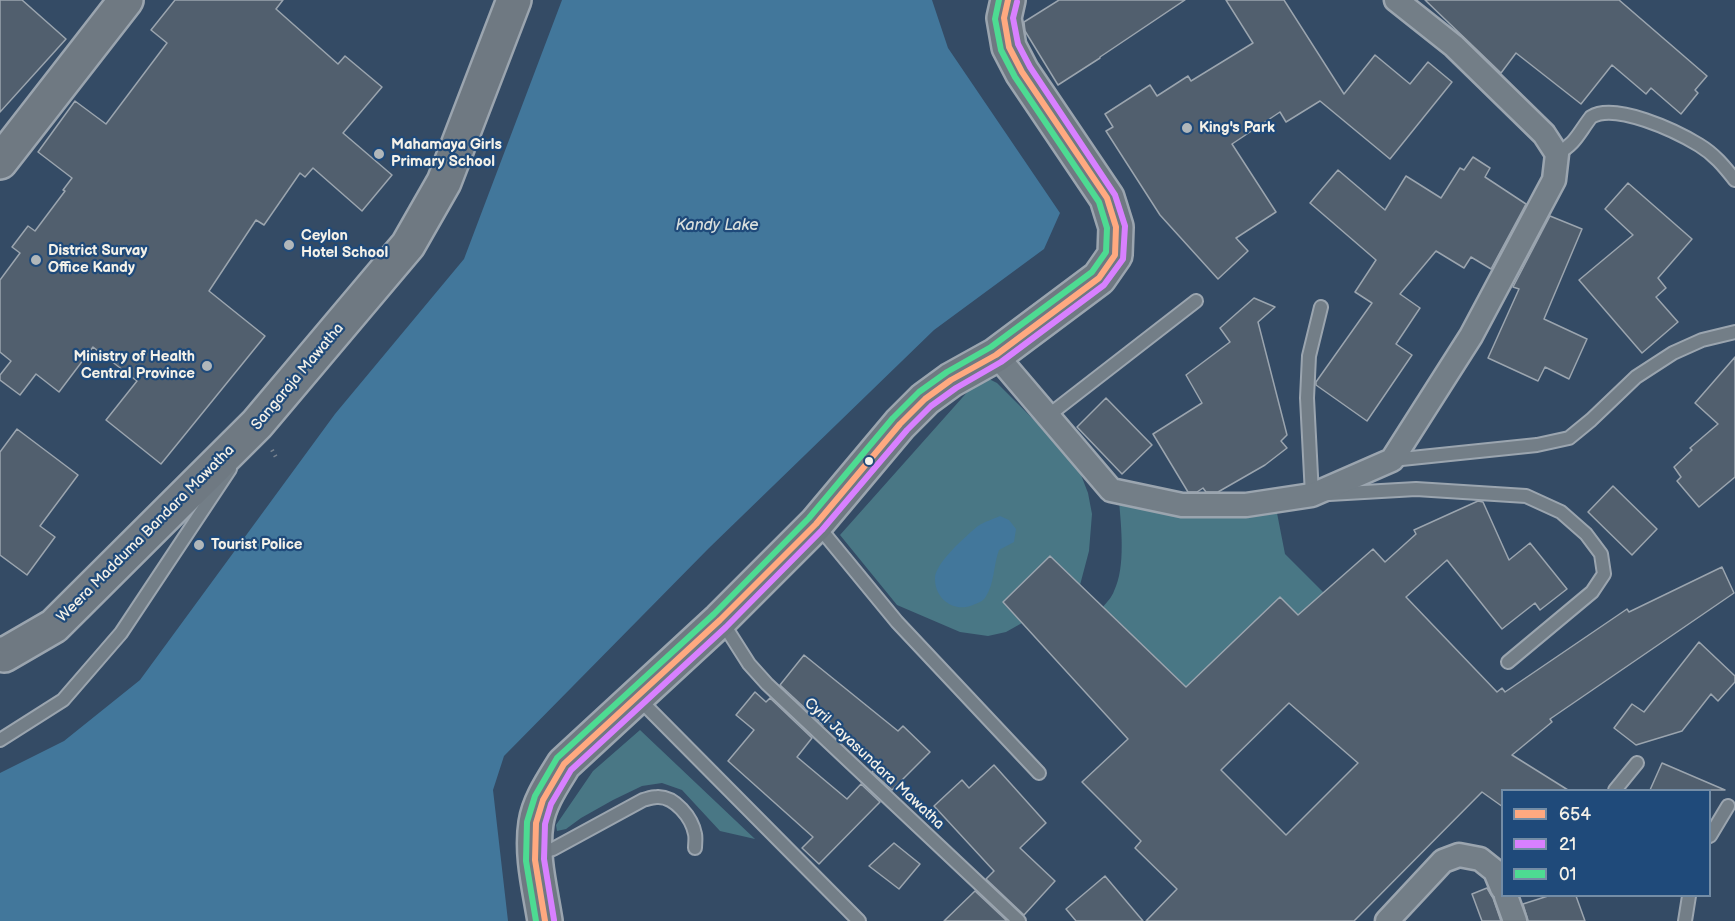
<!DOCTYPE html>
<html>
<head>
<meta charset="utf-8">
<style>
  body { margin:0 }
  #map { position:relative; width:1735px; height:921px; overflow:hidden; background:#344b65; font-family:"Balsamiq Sans",sans-serif }
  canvas { display:block }
  .legend { position:absolute; left:1501px; top:789px; width:210px; height:108px; box-sizing:border-box; background:#1f4a7a; border:2px solid #748da6; margin:0; padding:8px 10px; list-style:none; font-size:18px; color:#f4f1e8 }
  .legend li { display:flex; align-items:center; gap:12px; height:30px }
  .legend b { width:30px; border:2px solid #748da6 }
</style>
</head>
<body>
<div id="map">
<canvas width="1735" height="921"></canvas>
<ul class="legend">
<li><b style="height:8px;background:#ffa980"></b>654</li>
<li><b style="height:8px;background:#d880ff"></b>21</li>
<li><b style="height:8px;background:#4ddb92"></b>01</li>
</ul>
</div>
<script>
const ctx = document.querySelector('canvas').getContext('2d');
ctx.lineJoin = 'round';
function fill(path, color) { ctx.fillStyle = color; ctx.fill(path, 'evenodd'); }
function stroke(path, color, width, dash) { ctx.strokeStyle = color; ctx.lineWidth = width; ctx.lineCap = dash ? 'butt' : 'round'; ctx.setLineDash(dash || []); ctx.stroke(path); }
function label(font, color, halo, rows, align = 'center') {
  ctx.font = font + ' "Balsamiq Sans",sans-serif'; ctx.lineWidth = 4.5; ctx.setLineDash([]); ctx.textBaseline = 'middle'; ctx.strokeStyle = halo; ctx.fillStyle = color; for (const [text, x, y, turn = 0] of rows) {
    ctx.save(); ctx.translate(x, y); ctx.rotate((+turn || 0) * Math.PI / 180); ctx.textAlign = isNaN(turn) ? turn : align; if (halo) ctx.strokeText(text, 0, 0); ctx.fillText(text, 0, 0); ctx.restore();
  }
}
const green = new Path2D(`
  M989 379 997 383 1076 462 1088 493 1092 514 1089 551 1080 585 1050 556 1003 602 1022 623 1006 632 988 636 960 632 897 605 840 535 978 380Z
  M1119 500 1186 514 1242 518 1277 513 1285 554 1324 593 1342 658 1280 598 1186 687 1103 607C1107 602 1112 597 1114 591 1126 567 1121 526 1119 500Z
  M640 730 755 839 720 831 682 790 662 783 642 786 613 800 581 818 566 829 557 831 556 825 593 771Z`);
const water = new Path2D(`
  M562 0H932L948 48 1060 213 1044 249 934 330 709 548 504 756 493 790 508 921H0V773L64 741 140 680 335 414 464 259Z
  M1000 516 1009 520 1016 529 1014 542 999 550C993 566 995 583 985 598 982 602 977 603 973 605 954 613 935 599 935 579 934 564 966 536 978 526 984 522 993 519 1000 516Z`);
const building = new Path2D(`
  M0 0H22L66 39 0 112Z
  M175 0H283L276 9 338 64 345 56 382 87 343 133 392 175 362 211 313 168 305 177 300 173 264 225 256 220 209 291 265 336 161 464 106 420 137 381 93 347 59 392 36 374 20 395 0 380V375L11 361 0 352V280L20 253 12 247 28 226 35 231 65 191 63 190 72 178 38 152 75 101 106 124 167 43 151 30Z
  M1059 0H1185L1100 57V58L1058 85 1025 31 1024 22Z
  M1226 0H1284L1344 94 1375 55 1410 84 1428 62 1452 82 1390 159 1320 101 1286 122 1280 112 1232 144 1276 212 1236 238 1248 251 1218 279 1160 215 1106 131 1113 127 1105 114 1150 85 1157 96 1188 76 1191 81 1253 43Z
  M1425 0H1619L1707 76 1695 90 1698 93 1681 114 1651 88 1646 94 1612 65 1581 104 1516 53 1501 73Z
  M1473 157 1490 168 1485 177 1526 204 1491 269 1471 257 1464 268 1436 251 1400 294 1420 308 1396 344 1412 355 1367 421 1316 385V382L1372 303 1355 292 1376 260 1310 203 1338 170 1385 210 1406 176 1441 198 1460 168 1464 170Z
  M1628 183 1692 239 1658 278 1666 288 1656 297 1678 322 1642 353 1579 280 1633 235 1605 209Z
  M1550 216 1582 229 1544 319 1587 339 1569 379 1545 367 1538 381 1488 358 1519 289 1513 287Z
  M1254 298 1275 307 1258 322 1287 435 1281 441 1287 448 1265 465 1218 492H1206L1203 488 1197 492H1188L1153 434 1202 403 1186 375 1230 342 1220 328Z
  M1735 357V477L1699 507 1677 481 1681 477 1674 467 1692 450 1690 448 1718 424 1695 403Z
  M1106 398 1152 445 1122 474 1077 427Z
  M17 429 78 475 40 526 55 537 27 575 0 555V452Z
  M1613 486 1657 529 1632 555 1588 512Z
  M1478 501 1483 502 1509 560 1530 543 1567 589 1540 610 1535 603 1502 629 1447 560 1406 597 1497 692 1502 688 1505 692 1627 609 1629 612 1722 567 1734 593 1550 719 1552 722 1512 755 1568 790H1503V807L1482 792 1354 921H1146L1177 889 1135 848 1141 841 1082 782 1128 739 1003 602 1050 556 1186 687 1280 597 1298 615 1373 549 1385 562 1416 534 1414 530ZM1289 703 1358 763 1286 835 1221 770Z
  M1699 642 1735 676V682L1718 701 1711 694 1682 731 1636 745 1614 728 1632 704 1644 712Z
  M804 655 898 731 903 726 930 752 892 790 872 772 877 766 869 759 872 756 827 720 823 725 780 685Z
  M755 692 766 702 770 698 812 738 797 757 847 799 861 784 880 802 819 864 802 848 813 837 728 761 754 730 736 715Z
  M1662 763 1725 790H1650Z
  M994 765 1046 823 1020 848 1055 881 1024 915 986 879 994 871 934 806 962 780 969 788Z
  M894 843 920 864 899 889 869 866Z
  M1105 876 1143 921H1076L1066 909Z
  M1487 888 1493 898 1501 921H1482L1472 894Z
  M975 891 1007 921H944Z
  M1548 896H1576L1585 921H1528L1523 904Z`);
const path = new Path2D(`
  M272 450 277 459`);
const service = new Path2D(`
  M1557 154C1576 143 1578 134 1591 117 1615 102 1676 131 1699 145 1714 154 1724 166 1735 180
  M1321 307 1309 356 1307 398 1312 495 1416 489 1526 496 1561 512 1586 534 1601 554 1604 574 1592 592 1508 662
  M1049 415 1196 301
  M1392 460 1537 445 1569 438 1591 420 1636 377 1673 353 1702 340 1735 332
  M818 526 897 622 1039 773
  M721 620 749 664 767 684 1019 921
  M638 698 859 921
  M0 740 63 700 121 633 230 469
  M1615 790 1637 763
  M1710 836 1728 806
  M536 854 553 849 643 800C647 799 652 797 657 797 675 796 692 818 695 834 696 838 695 844 695 848
  M1685 921 1689 896`);
const minor = new Path2D(`
  M996 355 1111 490 1182 505H1246L1312 495 1392 460 1471 336 1554 180 1557 154 1544 134 1454 46 1396 0
  M1506 896 1515 921
  M1387 921 1443 861 1459 855 1480 859 1495 871 1502 888`);
const primary = new Path2D(`
  M0 654 4 655 54 626 257 424 408 245 444 182 514 0
  M545 921C540 889 531 855 536 823 539 802 553 782 564 764L720 620 816 524 900 424 925 399 951 380 996 355 1099 278 1115 255 1116 227 1107 198 1022 72 1009 47 1004 18 1008 0`);
const trunk = new Path2D(`
  M0 162 126 0`);
const bus1 = new Path2D(`
  M545 921 535 860 536 823 543 800 564 764 720 620 816 524 900 424 925 399 951 380 996 355 1099 278 1115 255 1116 227 1107 198 1022 72 1009 47 1004 18 1008 0`);
const bus2 = new Path2D(`
  M554 920 544 859 545 824 551 804 571 770 726 627 822 530 907 430 931 406 956 388 1001 362 1104 285 1123 259 1125 226 1115 195 1030 67 1018 44 1013 18 1017 2`);
const bus3 = new Path2D(`
  M536 921 526 861 527 822 535 796 557 758 714 614 809 518 893 418 919 392 947 372 991 347 1092 272 1106 252 1107 228 1099 202 1015 77 1001 50 995 19 999 0`);
const markers = [
  [1187,128,6,"#b1b7ba"],
  [379,154,6,"#b1b7ba"],
  [289,245,6,"#b1b7ba"],
  [36,260,6,"#b1b7ba"],
  [207,366,6,"#b1b7ba"],
  [869,461,5,"#f4f1e8"],
  [199,545,6,"#b1b7ba"]
];
const poiNames = [
  ["King's Park",1199,128],
  ["Mahamaya Girls",391,145],
  ["Primary School",391,162],
  ["Ceylon",301,236],
  ["Hotel School",301,253],
  ["District Survay",48,251],
  ["Office Kandy",48,268],
  ["Ministry of Health",195,357,"right"],
  ["Central Province",195,374,"right"],
  ["Tourist Police",211,545]
];
const streetNames = [
  ["Sangaraja Mawatha",298,377,-50],
  ["Weera Madduma Bandara Mawatha",146,534,-45],
  ["Cyril Jayasundara Mawatha",874,764,43]
];
const waterNames = [
  ["Kandy Lake",717,226]
];
fill(green, '#497785');
fill(water, '#42779b');
fill(building, '#515f6e');
stroke(building, '#9ba5af', 1.5);
stroke(service, '#9ba5af', 16);
stroke(minor, '#9ba5af', 27);
stroke(primary, '#9ba5af', 38);
stroke(trunk, '#9ba5af', 38);
stroke(path, '#78838f', 4, [1.5, 4.5]);
stroke(service, '#737e87', 12);
stroke(minor, '#737e87', 22);
stroke(primary, '#6f7982', 33);
stroke(trunk, '#6f7982', 33);
stroke(bus1, '#ffa980', 6);
stroke(bus2, '#d880ff', 6);
stroke(bus3, '#4ddb92', 6);
for (const [x, y, r, color] of markers) { const dot = new Path2D(); dot.arc(x, y, r, 0, 2 * Math.PI); ctx.fillStyle = color; ctx.fill(dot); stroke(dot, '#1f4a7a', 2); }
label('bold 15px', '#f4f1e8', '#1f4a7a', poiNames, 'left');
label('15px', '#f4f1e8', '#1f4a7a', streetNames);
label('italic 16px', '#d9dfdd', '#1f4a7a', waterNames);
</script>
</body>
</html>
